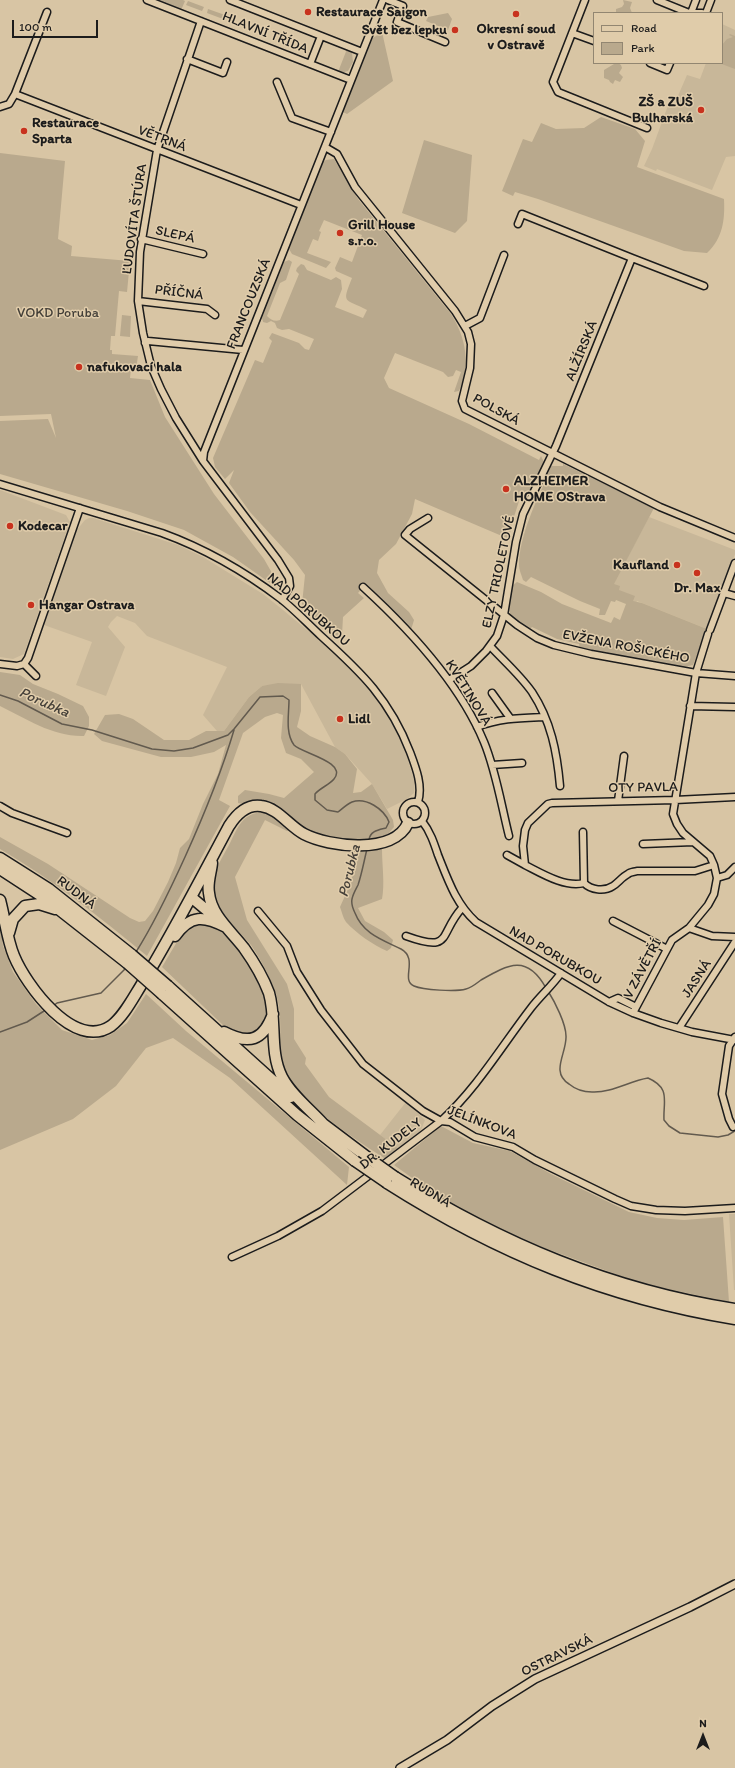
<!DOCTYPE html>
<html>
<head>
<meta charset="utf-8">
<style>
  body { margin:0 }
  #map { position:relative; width:735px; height:1768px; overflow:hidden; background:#d8c5a4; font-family:Itim,sans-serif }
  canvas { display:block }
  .legend { position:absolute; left:593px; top:12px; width:130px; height:52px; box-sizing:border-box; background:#e0ccaa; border:1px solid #928671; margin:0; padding:5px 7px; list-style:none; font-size:12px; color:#1c1c1c }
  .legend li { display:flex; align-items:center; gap:8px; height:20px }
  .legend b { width:20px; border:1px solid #928671 }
  .north { position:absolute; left:683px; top:1716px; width:40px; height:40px; -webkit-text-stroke:3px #e0ccaa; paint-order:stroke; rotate:0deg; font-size:11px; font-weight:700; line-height:16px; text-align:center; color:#1c1c1c }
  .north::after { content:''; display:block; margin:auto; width:14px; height:18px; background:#1c1c1c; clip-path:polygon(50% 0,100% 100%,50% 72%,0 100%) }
  .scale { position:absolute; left:12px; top:20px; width:86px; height:18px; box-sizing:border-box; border:2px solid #1c1c1c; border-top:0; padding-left:5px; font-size:12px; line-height:14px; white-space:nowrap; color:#1c1c1c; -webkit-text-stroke:3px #e0ccaa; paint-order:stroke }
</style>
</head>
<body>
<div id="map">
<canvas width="735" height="1768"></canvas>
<ul class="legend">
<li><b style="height:5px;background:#e0ccaa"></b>Road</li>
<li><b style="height:11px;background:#b9a98d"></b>Park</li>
</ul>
<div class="north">N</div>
<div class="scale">100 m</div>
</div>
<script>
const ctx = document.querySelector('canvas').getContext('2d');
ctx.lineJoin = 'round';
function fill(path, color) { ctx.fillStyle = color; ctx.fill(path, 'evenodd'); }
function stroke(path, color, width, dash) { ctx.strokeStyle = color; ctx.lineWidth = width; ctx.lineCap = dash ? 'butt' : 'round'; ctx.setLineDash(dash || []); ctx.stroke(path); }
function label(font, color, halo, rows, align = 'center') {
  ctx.font = font + ' Itim,sans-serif'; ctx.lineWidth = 3; ctx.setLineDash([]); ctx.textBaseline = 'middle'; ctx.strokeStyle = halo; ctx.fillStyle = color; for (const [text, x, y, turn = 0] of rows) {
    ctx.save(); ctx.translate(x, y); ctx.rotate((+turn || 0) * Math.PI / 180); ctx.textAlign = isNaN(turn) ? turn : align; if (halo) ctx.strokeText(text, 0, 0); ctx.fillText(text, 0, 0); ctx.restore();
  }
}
const built = new Path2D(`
  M722 24 735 30V156L726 157 712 190 657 169 656 171 644 166 652 149 669 103 674 105 687 75 700 79 706 63H722Z
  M0 490 66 515 70 522 24 654 13 659 0 657Z
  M649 517 735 550V554L707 629 637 601 636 603 609 592Z
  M89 518H93L178 545 203 557 263 594 283 610 337 655 378 699 392 721 402 740 415 783 414 793 407 799 387 809 372 784 345 754 335 747 301 684 262 686 249 697 224 731H217L203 715 227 667 147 636 135 623 117 616 111 622 108 627 125 647 106 696 76 685 92 642 44 625 76 531 85 520Z
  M406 1102 425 1120 421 1130 399 1149 380 1135Z
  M729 1214H735V1290H734Z`);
const green = new Path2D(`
  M156 0H183L185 1 182 8 180 10Z
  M623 0 632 2 630 8 632 13H616V9L622 7 624 4Z
  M188 1 204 7 202 11 186 5Z
  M208 9 225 15 223 19 207 13Z
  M448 13 452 19 448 30 426 21 428 17Z
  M382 32 393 81 347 114 343 112 373 38Z
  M730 34 735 36V69L719 63H722V45L727 39 733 37 729 35Z
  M347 49 352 53 353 62 348 71 341 73 338 72Z
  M618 63 621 65 622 68 619 73 623 77 620 82 615 80 613 84 610 82 609 80 604 78V70L614 64Z
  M601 117 635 129 645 141 637 167 724 199C725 220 723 238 707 253L684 251 538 199 515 192 513 196 502 191 523 139 532 142 541 123 556 129 584 128Z
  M424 140 472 155 467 221 455 233 402 213Z
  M0 153 65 161 58 239 72 246 71 256 130 261 127 292 119 291 115 336H111L110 350H112V354L138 356 136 369H131L130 378 150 380 165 417 214 494 264 559 272 573 270 583 233 557 184 530 127 511 0 474V421L48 419 56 438 51 414 0 416Z
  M334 159 358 199 451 314C466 338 471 364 459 391L454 392 461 372 456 370 453 376 448 377 443 372 395 353 384 378 389 388 469 424 539 460 541 456 544 462 527 497 521 495 512 523 509 539 415 499 412 514 396 544 379 560 377 573 388 593 409 612 414 620 411 630 365 585 358 593 364 598 343 617 342 635 335 640 302 604 305 575 294 560 250 512 229 483 234 470 225 479 215 467 213 458 255 360 263 363 272 341 269 338 272 333 299 343 305 349 309 350 314 339 289 329 282 330 277 328 275 323 271 321 267 323 263 322 262 318 284 262 289 260 292 262 286 280 280 283 267 316C271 320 275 322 280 320L299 274 296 271 297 268 301 264 304 265 307 270 331 280 336 277 341 280 342 289 335 307 363 318 367 310C345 298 341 305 352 278L336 271 335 268 340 257 352 262 362 235 324 220 319 231 321 232 318 241 313 239 307 253 331 262 326 268 292 254 289 249 323 162 326 160Z
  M122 315 131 316 130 337 120 336Z
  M563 464 654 508 614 584 620 586 619 590 635 596 633 601 642 603 707 629 693 665 684 667 580 649 579 644 557 639 532 627 529 630 510 615 509 607 512 586 517 582 541 592 562 604 611 623 614 617 620 620 626 604 616 600 615 602 611 601 605 615H599L600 609 580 601 531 577 526 582 523 580C522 576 519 570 519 565 519 538 536 500 548 476L546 473 551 466H563Z
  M0 672 20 675 33 684 58 694 83 706 89 717V726L84 736C53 737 27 719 0 706Z
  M278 683 301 684V711L297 727 310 736 335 747 345 754 357 769 353 793 361 792 372 784 393 820 394 827C392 829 390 832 388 834 375 845 323 838 308 831 295 825 286 810 274 805 268 803 260 800 253 801 248 802 244 805 238 803V796L245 790 269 794 284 798 314 772 301 759 286 753 281 738 283 715 277 713 265 717 243 733 219 800 230 806 147 956C100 917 53 880 0 849V837L48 864 130 918 139 922 145 921 153 911 168 882 176 863 180 848 189 839 203 804 218 774 226 745 214 752 191 757H161L102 741 94 734 105 715 119 714 133 719 164 740H189L206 731H224L249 697 262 686Z
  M262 812 273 816 290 830 287 831 265 820 235 877 247 920 287 984 294 1009V1039L306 1058 305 1064 329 1097 399 1149 387 1160C358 1141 319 1116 296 1089 270 1058 287 1030 276 994 270 977 261 960 251 945 238 929 214 911 213 888 212 872 224 855 231 841 239 825 243 814 262 812Z
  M382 849C382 865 385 884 382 899L358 908 365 921 384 932 393 940 391 948 387 951C373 945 356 933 346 922 343 918 342 912 340 907L349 887 360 850Z
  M0 920 3 946 13 972 36 1004 62 1030 92 1040 110 1035 127 1023 146 994 186 1031 349 1167 347 1185 230 1078 173 1038 146 1048 116 1086 73 1119 0 1150Z
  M206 923C211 925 218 928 222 931 239 945 275 1001 266 1022 263 1029 259 1031 253 1035 245 1039 231 1032 225 1027L162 967 181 935 194 924Z
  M441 1126 473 1143 510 1151 551 1174 629 1212 657 1218 684 1220 723 1217 729 1302 640 1283 520 1239 443 1200 394 1165Z`);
const stream = new Path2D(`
  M0 695 18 701 62 724 92 730 152 749 174 751 193 748 228 735 234 729 260 697 283 696 289 700C289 714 285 733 294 745 301 753 348 762 334 779 329 785 320 788 315 794V800L327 810 338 812C342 809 347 804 352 802 366 797 384 809 389 822L386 828C378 830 370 831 369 840
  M367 849C364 861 362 873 358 885 356 889 353 894 352 899 351 904 353 909 355 913 363 934 383 940 401 949 419 959 400 980 414 986 423 990 456 992 466 989 471 988 477 983 481 980 509 964 527 954 546 988
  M136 952C155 922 170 890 185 857 204 815 221 774 234 730
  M548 991C555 1002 566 1024 566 1036 567 1053 550 1072 569 1084 575 1089 584 1092 592 1092 612 1093 629 1081 648 1078 671 1088 663 1101 664 1120L669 1126 680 1133 718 1137 728 1135 735 1131
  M53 1006 57 1003 101 993 127 967
  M0 1032 27 1022 44 1011`);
const minor = new Path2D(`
  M147 0 351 80
  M230 0 362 52
  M388 0 403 6 397 22 445 42
  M585 0 553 82 558 92 647 128
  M657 0 689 13
  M691 13 696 0
  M692 13H702
  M706 13 711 0
  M201 21 157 150 140 252 138 301 143 333 151 366 161 389 176 418 203 461
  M572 33 594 41
  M187 59 223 73 227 62
  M650 63 667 70 670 63
  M310 64 321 36
  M277 82 292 118 331 132
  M15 94 301 205
  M0 107 9 104 15 94 47 12
  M325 147 337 154 355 187 455 311 468 332 471 344 470 368 462 401 465 409 660 507 735 538
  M141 239 203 254
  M632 258 704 286
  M138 301 207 309 215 315
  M465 326 480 318 504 255
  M145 343 148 341 243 350
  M0 484 162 533C206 549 244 571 281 599 295 610 308 624 321 636 362 673 390 700 410 752 416 768 423 786 418 802
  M428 518 410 529 405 535 517 625 537 638 554 645 591 654 696 673 735 676
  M363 587C409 629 460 684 484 742 496 771 501 804 509 836
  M724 593 735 596
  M282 600 290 586 289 578 278 560 203 461 204 452 383 0
  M710 630 735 563
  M490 646C504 661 520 675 532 692 551 721 557 752 560 786
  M0 664 17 666 24 664 36 676
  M24 664 28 658 80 508
  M449 680 471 666 486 651 497 636 504 615 516 542 523 514 556 446 632 258 522 214 518 224
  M492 693 510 718
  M690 706 735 707
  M477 727C500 718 521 718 545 717
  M492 765 522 763
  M618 801 624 756
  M403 813a11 11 0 1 1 22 0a11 11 0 1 1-22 0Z
  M0 806 12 813 67 833
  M422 821C430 831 434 843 438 855 448 880 456 904 476 922L609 1002 633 1013 661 1023 692 1032 735 1040
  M583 832 584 883
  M643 844 693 842
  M507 855 525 865
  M714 865 695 871H637C634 872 630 872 628 874 622 877 618 883 613 886 604 892 591 890 584 883 565 888 541 873 525 865L523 846 525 830 528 823 548 804 552 803 675 800 735 797
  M717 878 727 875 735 867
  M258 911 287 946 297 972 321 1010 363 1064 423 1111 441 1121 450 1122 475 1137 513 1147 535 1160 615 1199 631 1206 656 1210 685 1211 735 1208
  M613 921 667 949
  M689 928 712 936 735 937
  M406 936C453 953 438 935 462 908
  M609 1002 618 998 636 1007
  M633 1013 672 940 689 928 708 905 714 894 717 878 714 865 710 856 683 833 677 824 673 814 696 673 708 634
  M679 1028 735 942
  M733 1127 729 1119 722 1094 729 1046 735 1037
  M232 1257 278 1236 322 1211 441 1121C477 1088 501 1047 531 1008 540 996 552 986 561 973`);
const tertiary = new Path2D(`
  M400 1768 447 1740 492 1706 535 1679 690 1607 735 1584`);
const trunk = new Path2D(`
  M0 858 49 889 132 955
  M212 863C211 873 207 883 209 893 211 915 231 931 244 948 254 962 263 977 269 993 277 1020 269 1052 282 1077 292 1096 312 1111 326 1127
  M0 869 43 897 127 963
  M191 897 216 918
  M0 900C5 919 7 939 14 956 26 985 74 1051 111 1026 123 1017 132 1000 140 987 172 935 200 880 229 826 236 815 247 804 261 806 278 808 289 826 304 834 329 847 394 855 408 823
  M9 933 13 919 25 906 39 904 55 909
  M175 936C191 914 204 916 226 927
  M168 986 291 1097
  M162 994 297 1115 355 1161
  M224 1032C249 1045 263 1041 273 1014
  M322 1123 367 1157
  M395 1177C501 1243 611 1290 735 1309
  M387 1183C497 1253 606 1298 735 1319`);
const trunkBridge = new Path2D(`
  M132 955 168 986
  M127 963 162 994
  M367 1157 395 1177
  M355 1161 387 1183`);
const markers = [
  [308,12,4,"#c8321e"],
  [516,14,4,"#c8321e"],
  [455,30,4,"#c8321e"],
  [701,110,4,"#c8321e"],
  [24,131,4,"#c8321e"],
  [340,233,4,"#c8321e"],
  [79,367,4,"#c8321e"],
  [506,489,4,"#c8321e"],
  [10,526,4,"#c8321e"],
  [677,565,4,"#c8321e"],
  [697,573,4,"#c8321e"],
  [31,605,4,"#c8321e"],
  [340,719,4,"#c8321e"]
];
const poiNames = [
  ["Restaurace Saigon",316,12],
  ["Okresní soud",516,29,"center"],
  ["v Ostravě",516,45,"center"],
  ["Svět bez lepku",447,30,"right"],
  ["ZŠ a ZUŠ",693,102,"right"],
  ["Bulharská",693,118,"right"],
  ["Restaurace",32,123],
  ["Sparta",32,139],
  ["Grill House",348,225],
  ["s.r.o.",348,241],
  ["nafukovací hala",87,367],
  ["ALZHEIMER",514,481],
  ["HOME OStrava",514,497],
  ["Kodecar",18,526],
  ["Kaufland",669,565,"right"],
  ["Dr. Max",697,588,"center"],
  ["Hangar Ostrava",39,605],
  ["Lidl",348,719]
];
const streetNames = [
  ["HLAVNÍ TŘÍDA",265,33,22],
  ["VĚTRNÁ",162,139,21],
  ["ĽUDOVÍTA ŠTÚRA",135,219,-82],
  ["SLEPÁ",175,235,13],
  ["PŘÍČNÁ",179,293,7],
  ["FRANCOUZSKÁ",249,304,-68],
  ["ALŽÍRSKÁ",582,351,-68],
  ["POLSKÁ",496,410,29],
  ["ELZY TRIOLETOVÉ",499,572,-78],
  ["NAD PORUBKOU",308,610,41],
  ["EVŽENA ROŠICKÉHO",626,647,11],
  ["KVĚTINOVÁ",468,693,58],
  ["OTY PAVLA",643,788,-1],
  ["RUDNÁ",76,893,37],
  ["NAD PORUBKOU",555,956,30],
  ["V ZÁVĚTŘÍ",643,969,-62],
  ["JASNÁ",697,979,-57],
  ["JELÍNKOVA",482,1123,21],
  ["DR. KUDELY",391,1144,-38],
  ["RUDNÁ",430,1193,31],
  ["OSTRAVSKÁ",557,1656,-26]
];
const parkNames = [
  ["VOKD Poruba",58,313]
];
const waterNames = [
  ["Porubka",44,703,24],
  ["Porubka",350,871,-76]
];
fill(built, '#c8b799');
fill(green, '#b9a98d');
stroke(stream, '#625a4e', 1.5);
stroke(minor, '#1c1c1c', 9);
stroke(tertiary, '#1c1c1c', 10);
stroke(trunk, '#1c1c1c', 13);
stroke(minor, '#e0ccaa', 6);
stroke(tertiary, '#e0ccaa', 7);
stroke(trunk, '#e0ccaa', 10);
stroke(trunkBridge, '#1c1c1c', 13, []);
stroke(trunkBridge, '#e0ccaa', 10);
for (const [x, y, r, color] of markers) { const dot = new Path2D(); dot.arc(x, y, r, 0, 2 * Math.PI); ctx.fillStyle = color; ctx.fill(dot); stroke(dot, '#e0ccaa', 1.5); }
label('bold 14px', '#1c1c1c', '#e0ccaa', poiNames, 'left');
label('14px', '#1c1c1c', '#e0ccaa', streetNames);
label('14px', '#433f38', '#e0ccaa', parkNames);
label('italic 15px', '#454039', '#e0ccaa', waterNames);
</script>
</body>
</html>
